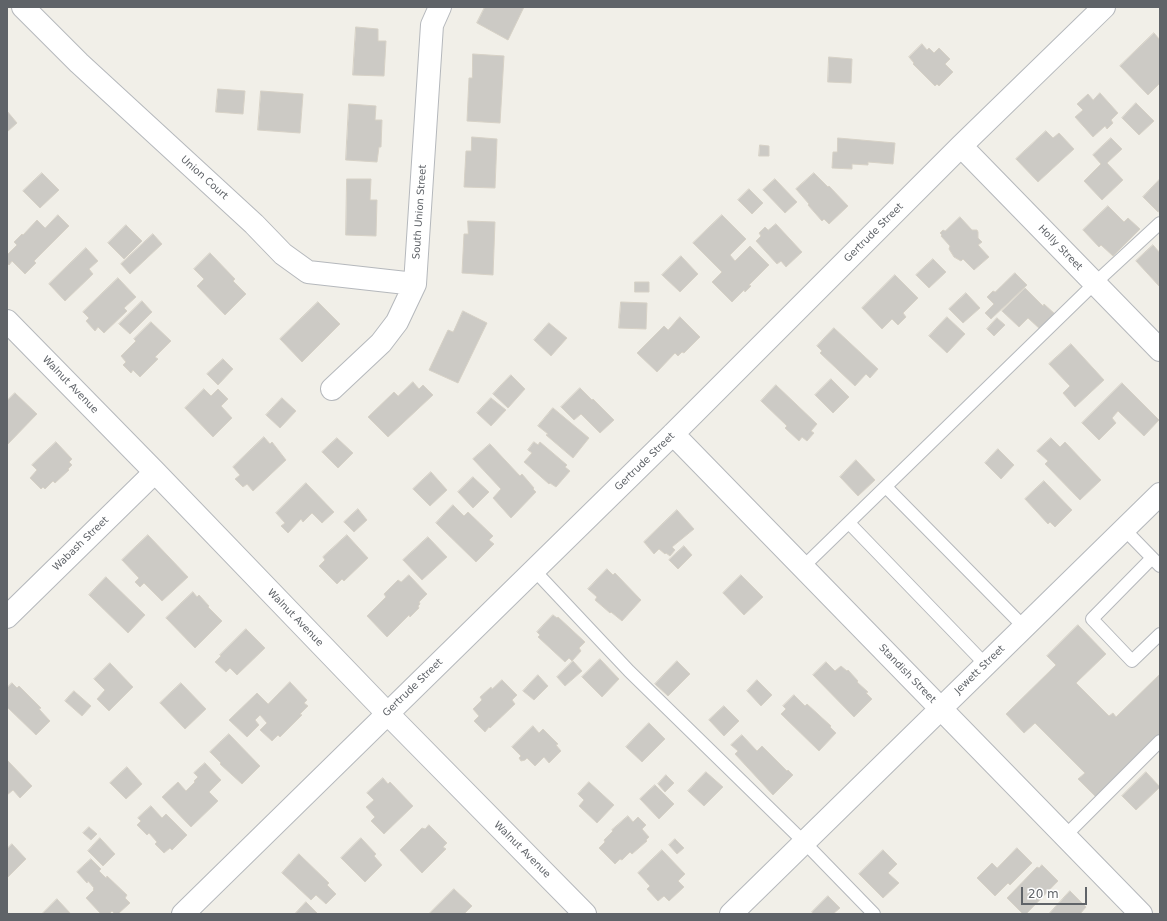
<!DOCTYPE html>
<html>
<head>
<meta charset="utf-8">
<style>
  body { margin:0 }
  #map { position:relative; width:1167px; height:921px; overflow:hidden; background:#f1efe8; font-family:"DejaVu Sans",sans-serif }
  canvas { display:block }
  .frame { position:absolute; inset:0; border:8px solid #5f6368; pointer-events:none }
  .scale { position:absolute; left:1021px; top:887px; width:66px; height:18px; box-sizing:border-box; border:2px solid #5f6368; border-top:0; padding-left:5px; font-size:12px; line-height:14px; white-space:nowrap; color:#5f6368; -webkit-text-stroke:3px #fff; paint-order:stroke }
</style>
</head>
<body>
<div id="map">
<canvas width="1167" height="921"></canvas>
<div class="frame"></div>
<div class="scale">20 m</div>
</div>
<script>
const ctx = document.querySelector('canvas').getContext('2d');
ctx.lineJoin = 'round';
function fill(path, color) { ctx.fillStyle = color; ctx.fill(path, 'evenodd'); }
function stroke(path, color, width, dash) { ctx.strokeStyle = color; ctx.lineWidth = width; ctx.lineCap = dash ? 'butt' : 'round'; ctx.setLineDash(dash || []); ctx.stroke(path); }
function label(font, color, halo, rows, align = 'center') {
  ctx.font = font + ' "DejaVu Sans",sans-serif'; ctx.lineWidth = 4; ctx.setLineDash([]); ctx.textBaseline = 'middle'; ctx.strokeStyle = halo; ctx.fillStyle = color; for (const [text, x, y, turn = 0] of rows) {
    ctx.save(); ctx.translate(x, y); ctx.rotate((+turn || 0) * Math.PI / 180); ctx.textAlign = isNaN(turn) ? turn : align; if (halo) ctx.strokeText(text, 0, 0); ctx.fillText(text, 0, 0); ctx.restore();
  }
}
const building = new Path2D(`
  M485 7H524L508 40 477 23Z
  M356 27 378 29V41H386L384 76 353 75Z
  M1154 33 1160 40V83L1148 95 1120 66Z
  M922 44 927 50 929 48 934 53 939 48 950 59 945 64 953 72 939 86 937 84 935 86 913 64 914 63 909 57Z
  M473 54 504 56 500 123 467 121 469 78H472Z
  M829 57 852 59 851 83 828 82Z
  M218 89 245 91 243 114 216 112Z
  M261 91 303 94 300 133 258 130Z
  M1100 93 1118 113 1111 120 1113 123 1107 129 1105 126 1093 137 1075 117 1083 110 1077 104 1088 94 1093 100Z
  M1136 103 1154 121 1139 135 1122 118Z
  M349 104 376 106 375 120H382L381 147H379L377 162 346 160Z
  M7 111 17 123 7 132Z
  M1046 131 1053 138 1059 133 1074 149 1038 182 1016 159Z
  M472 137 497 139 495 188 464 187 466 151H471Z
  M838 138 895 143 893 164 868 162V165L852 164V169L832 168 833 152H837Z
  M1111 138 1122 149 1107 163 1123 180 1102 200 1084 181 1101 164 1093 155Z
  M760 145 769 146V156H759Z
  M42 173 59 190 40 208 23 191Z
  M814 173 828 187 829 186 848 206 829 224 824 219 822 221 808 205 809 204 796 189Z
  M347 179H371L370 200H377L376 236 346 235Z
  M775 179 797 202 785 213 763 190Z
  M1160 179V211L1158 212 1143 197Z
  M749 189 763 203 752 214 738 200Z
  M1108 206 1124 222 1128 218 1140 229 1113 256 1101 245 1099 247 1083 230Z
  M58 215 69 226 34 261 36 263 25 274 12 261 9 265 7 263V255L17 245 14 242 22 234 23 235 37 220 45 228Z
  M722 215 746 239 730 255 735 261 750 246 769 265 749 285 751 286 745 292 744 290 732 302 712 282 722 272 693 243Z
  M960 217 972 230H977L978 232V238L982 242 978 245 989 257 974 270 963 259 961 261 954 257 949 249 950 246 941 236 942 235 940 233 943 230 945 231Z
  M468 221 495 222 493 275 462 273 464 234H468Z
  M776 224 802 252 786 267 781 261 777 264 756 241 761 236 759 233 765 227 768 230Z
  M126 225 142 241 124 259 108 243Z
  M153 234 162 244 130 274 121 264Z
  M1153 245 1160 253 1159 286 1136 261Z
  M86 248 98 261 89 269 93 274 65 301 49 284Z
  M210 253 235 279 233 281 246 294 225 315 197 286 204 279 194 269Z
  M681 256 698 274 680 292 662 275Z
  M933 259 946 272 929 288 916 275Z
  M1015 273 1027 285 991 319 985 313 994 304 987 297 993 291 995 292Z
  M895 275 918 298 903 313 906 317 898 325 892 319 882 329 862 308Z
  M118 278 136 297 124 308 127 311 104 333 98 327 95 331 86 321 89 318 83 312Z
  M635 282H649V292H635Z
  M1025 288 1043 306 1044 304 1056 315 1041 330 1028 318 1019 327 1002 311Z
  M966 293 980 308 963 323 949 309Z
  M142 301 152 312 130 334 119 324Z
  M318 302 340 324 302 362 280 339Z
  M621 302 647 303 646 329 619 328Z
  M463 311 487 323 458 383 429 370 448 330 453 332Z
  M680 317 700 337 684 353 682 352 678 356 675 353 657 372 637 353 664 326 668 330Z
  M947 317 965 334 947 353 929 336Z
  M997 318 1005 325 994 336 987 329Z
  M151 322 171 341 155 357 158 359 140 377 133 370 131 373 123 365 126 362 121 356 136 341 134 339Z
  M549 323 567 338 551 356 534 340Z
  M834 328 878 369 870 378 866 374 855 386 820 353 822 351 817 346Z
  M1071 344 1104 380 1075 407 1063 393 1070 386 1049 364Z
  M223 359 233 369 218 385 207 374Z
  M511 375 525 389 508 408 493 394Z
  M831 379 849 397 833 413 815 395Z
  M413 382 419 389 423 385 433 395 388 437 368 417 394 392 398 396Z
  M1122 383 1159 420 1144 436 1118 411 1112 418 1116 423 1099 440 1082 423Z
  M776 385 817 424 811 431 814 433 807 441 802 437 799 441 785 428 787 426 761 401Z
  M580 388 592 400 593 399 614 420 600 433 581 414 574 420 561 407Z
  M204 389 211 396 218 389 228 399 221 406 232 418 213 437 185 408Z
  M15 393 37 414 7 445V401Z
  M282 398 296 411 280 428 266 415Z
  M491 398 506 410 491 426 477 413Z
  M553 408 589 438 573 458 546 435 548 434 538 426Z
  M264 437 270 444 272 442 286 460 253 491 247 484 243 487 235 479 240 475 233 467Z
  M337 438 353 453 338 468 322 452Z
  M1051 438 1060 447 1065 442 1101 480 1080 500 1045 464 1048 461 1037 451Z
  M56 442 72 459 69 462 72 465 68 469 69 470 55 483 53 481 45 489 43 487 41 489 30 478 37 470 32 465Z
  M534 442 538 445 540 442 567 465 565 467 570 471 556 487 550 483 549 484 524 462 532 453 528 450Z
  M490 444 520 476 522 474 534 488 533 489 536 492 511 518 493 498 501 489 473 459Z
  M998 449 1014 465 1001 479 985 463Z
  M856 460 875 480 858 496 840 477Z
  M431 472 447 490 430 506 413 489Z
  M473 477 489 492 473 508 458 492Z
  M1044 481 1072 510 1055 527 1050 522 1048 524 1025 499Z
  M306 483 334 512 322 523 312 513 303 522 301 519 288 533 281 526 285 523 276 513Z
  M453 505 464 516 468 512 493 536 489 540 494 544 476 562 436 523Z
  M358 509 367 520 354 532 344 522Z
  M677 510 694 529 672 547 675 550 670 556 666 553 665 554 659 549 654 554 644 542Z
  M148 535 188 577 162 601 144 583 140 587 135 582 139 578 122 560Z
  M347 535 368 558 344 581 342 579 337 584 319 566 325 560 323 557Z
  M428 537 447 557 422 580 403 560Z
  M684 546 692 555 678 569 669 560Z
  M607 569 613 575 615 573 641 600 622 621 611 612 610 613 595 600 597 597 588 589Z
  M409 575 427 594 419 602 420 604 418 606 419 608 410 617 409 615 387 637 367 616 386 597 384 594 398 580 401 582Z
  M741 575 763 597 744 615 723 593Z
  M106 577 145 615 128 633 89 595Z
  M193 592 197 597 199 595 209 606 208 607 222 621 195 648 166 618Z
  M553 615 557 618 558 617 585 642 579 648 581 651 572 661 569 658 565 662 538 637 540 635 537 632Z
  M1078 625 1106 654 1076 683 1109 716 1113 713 1116 717 1160 674V734L1096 797 1078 779 1085 773 1035 723 1024 733 1006 714 1056 665 1047 656Z
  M246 629 265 648 237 675 230 668 226 672 215 662 221 656 220 655Z
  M600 659 619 679 602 697 582 677Z
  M573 661 582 671 565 686 557 677Z
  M677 661 690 674 668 696 655 684Z
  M826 662 835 671 841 666 847 671 848 670 858 681 857 682 868 692 866 693 872 699 854 717 813 675Z
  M110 663 133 687 109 711 97 699 105 690 94 679Z
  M538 675 548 686 534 700 523 691Z
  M502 680 517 695 512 700 515 704 490 728 489 727 485 732 474 721 479 716 473 709 482 700 480 697 491 687 492 689Z
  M757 680 772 695 761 706 747 691Z
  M290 682 307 700 304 703 308 706 300 714 302 715 280 737 278 735 272 741 260 730 267 723 260 715 255 720 259 725 247 737 229 720 257 693 268 704Z
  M12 683 17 688 19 686 41 708 39 709 50 721 36 735 7 707V688Z
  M181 683 206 709 185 729 160 703Z
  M74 691 91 706 82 716 65 701Z
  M794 695 805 706 807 704 831 726 830 727 836 733 819 751 781 714 786 709 783 706Z
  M724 706 739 721 724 736 709 720Z
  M649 723 665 739 642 762 626 747Z
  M533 726 539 733 543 729 558 744 556 745 561 751 549 763 544 757 535 766 527 758 525 760 521 761 519 758 521 756 512 747Z
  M229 734 260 766 242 784 220 764 221 763 210 752Z
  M742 735 757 751 762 746 787 771 788 770 793 775 773 795 735 754 738 751 731 745Z
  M8 761 32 786 20 798 13 790 7 795Z
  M205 763 221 780 209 792 218 801 191 827 162 797 178 782 186 791 195 782 194 781 198 777 194 773Z
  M127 767 142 784 126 799 110 783Z
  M706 772 723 787 704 806 688 791Z
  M1146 772 1160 787 1136 810 1122 796Z
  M666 775 674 783 665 792 658 784Z
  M383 778 388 784 390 782 413 806 384 834 371 821 375 817 366 807 374 800 367 793Z
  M589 782 614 805 597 823 579 806 584 800 578 794Z
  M655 785 674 804 659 819 640 799Z
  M151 806 162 818 166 814 187 835 172 850 170 848 164 853 155 844 157 842 149 833 147 835 137 825 141 821 138 818Z
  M628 816 633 822 638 817 646 825 642 829 649 837 646 840 647 841 632 854 630 852 622 860 620 859 615 864 599 848 605 842 604 840 613 831 612 830Z
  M429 825 447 843 443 847 446 849 422 873 400 850 422 828 425 829Z
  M89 827 97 834 91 840 83 833Z
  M100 838 115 854 103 866 88 851Z
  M361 838 376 854 374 856 382 865 365 882 341 858Z
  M675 839 684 848 677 854 669 845Z
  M12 844 26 859 7 878V849Z
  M1017 848 1032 863 1010 885 1008 883 995 896 977 878 992 863 997 868Z
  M662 850 685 874 678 881 684 887 669 901 664 896 658 901 647 889 650 886 638 873Z
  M883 850 897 864 888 873 899 883 883 898 859 874Z
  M299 854 329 883 327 885 336 894 326 904 316 895 311 900 282 873Z
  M91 859 101 869 99 871 106 878 107 876 127 895 125 898 130 903 118 914H115L112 911 109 914H101L86 898 94 890 93 889 94 888 88 881 87 883 77 872Z
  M1042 865 1058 881 1026 914H1023L1007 898 1037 867 1039 868Z
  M454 889 472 906 464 914H429Z
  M1070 891 1086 907 1080 914H1049Z
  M828 896 840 908 833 914H813L812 912Z
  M57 899 71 914H42Z
  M306 902 318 914H295Z`);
const lane = new Path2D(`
  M886 487 1024 627
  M849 523 986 665
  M1124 529 1160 566
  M1152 558 1092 619 1132 661 1160 634
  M803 567 1095 283 1160 223
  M534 570 629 671 804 842 874 914
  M1065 836 1160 741`);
const street = new Path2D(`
  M23 7 79 63 254 224 283 254 308 272 415 284
  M961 146 1160 350
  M7 321 155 472 387 713 585 914
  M332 389 381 343 397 322 415 284 432 25 440 7
  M673 434 1141 914
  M7 617 155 472
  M183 914 673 434 961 146 1104 7
  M731 914 1160 494`);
const streetNames = [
  ["Union Court",204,178,42],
  ["South Union Street",420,212,-86],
  ["Gertrude Street",874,233,-45],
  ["Holly Street",1060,248,46],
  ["Walnut Avenue",70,385,46],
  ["Gertrude Street",645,462,-44],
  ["Wabash Street",81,544,-44],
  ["Walnut Avenue",295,618,46],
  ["Jewett Street",980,670,-44],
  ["Standish Street",907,674,46],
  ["Gertrude Street",413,688,-44],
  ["Walnut Avenue",522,850,45]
];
fill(building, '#cccac5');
stroke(building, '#d6d1c6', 1);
stroke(lane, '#b5b8bc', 14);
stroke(street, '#b5b8bc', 24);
stroke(lane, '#fff', 12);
stroke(street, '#fff', 22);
label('10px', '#5f6368', '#fff', streetNames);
</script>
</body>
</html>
